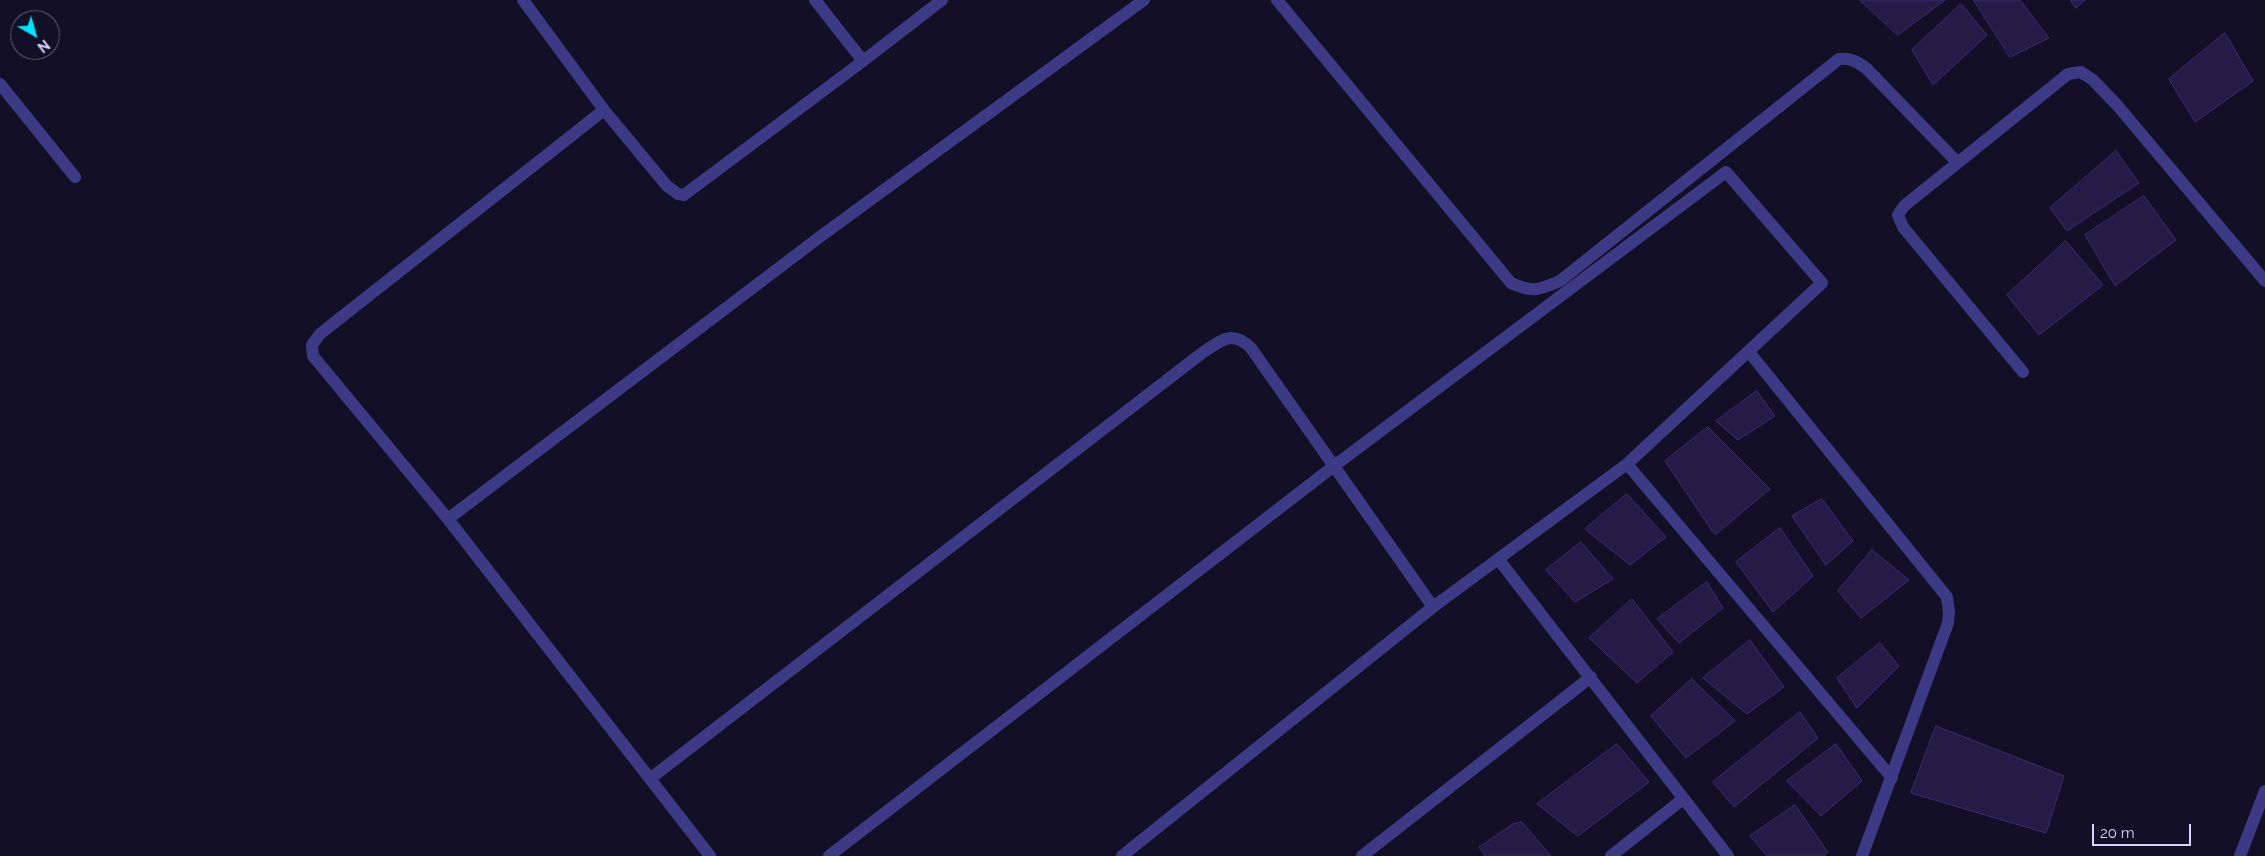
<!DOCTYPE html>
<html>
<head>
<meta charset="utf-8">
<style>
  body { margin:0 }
  #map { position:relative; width:2265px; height:856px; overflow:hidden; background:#130f26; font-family:Raleway,sans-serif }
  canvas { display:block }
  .north { position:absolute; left:10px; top:10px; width:50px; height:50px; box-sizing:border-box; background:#130f26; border:1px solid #625e7d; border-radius:50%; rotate:142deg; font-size:14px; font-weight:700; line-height:20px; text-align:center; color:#d9d4ff }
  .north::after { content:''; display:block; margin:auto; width:18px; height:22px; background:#00e5ff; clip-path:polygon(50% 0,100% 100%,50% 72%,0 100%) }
  .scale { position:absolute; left:2092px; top:824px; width:99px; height:22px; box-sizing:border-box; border:2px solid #d9d4ff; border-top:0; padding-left:6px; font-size:15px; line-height:18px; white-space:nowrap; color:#d9d4ff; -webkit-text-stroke:4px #130f26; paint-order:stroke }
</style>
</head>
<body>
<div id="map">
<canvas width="2265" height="856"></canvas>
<div class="north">N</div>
<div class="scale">20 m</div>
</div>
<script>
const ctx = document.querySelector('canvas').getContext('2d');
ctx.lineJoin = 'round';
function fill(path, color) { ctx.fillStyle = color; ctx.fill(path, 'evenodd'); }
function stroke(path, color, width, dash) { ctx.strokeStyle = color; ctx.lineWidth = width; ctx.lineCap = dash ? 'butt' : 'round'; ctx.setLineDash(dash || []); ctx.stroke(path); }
const building = new Path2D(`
  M1860 0H1945L1898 35Z
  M1974 0H2020L2049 38 2010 57Z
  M2071 0H2085L2076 8Z
  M1961 4 1987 35 1933 85 1912 50Z
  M2225 33 2253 81 2195 122 2169 79Z
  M2116 151 2139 183 2067 231 2050 208Z
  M2144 196 2176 240 2115 286 2085 235Z
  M2066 241 2103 285 2039 335 2007 295Z
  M1757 391 1775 416 1738 440 1716 421Z
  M1708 427 1770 489 1715 535 1665 461Z
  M1627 494 1666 537 1630 565 1585 529Z
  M1822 499 1853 541 1826 565 1792 516Z
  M1780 528 1813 576 1773 612 1736 562Z
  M1581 542 1613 579 1575 602 1546 570Z
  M1872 550 1909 580 1861 618 1838 591Z
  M1707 582 1723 608 1679 643 1657 619Z
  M1632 599 1673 652 1637 683 1589 638Z
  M1750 640 1784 687 1747 714 1703 678Z
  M1880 643 1899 666 1857 708 1837 678Z
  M1692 679 1735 721 1686 758 1651 716Z
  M1800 712 1818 738 1734 807 1713 782Z
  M1936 726 2064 776 2046 833 1911 793Z
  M1617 744 1649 782 1578 836 1537 804Z
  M1836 744 1862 781 1821 816 1787 781Z
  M1795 805 1828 852 1824 856H1767L1750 836Z
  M1522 822 1551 856H1485L1479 847 1513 824Z`);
const minor = new Path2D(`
  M523 0 604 110
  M815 0 863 61
  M1277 0 1511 283C1533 293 1539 290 1560 281L1839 59C1850 58 1856 61 1866 68L1957 162
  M0 84 75 177
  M1749 352 1947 597 1949 612 1948 623 1862 856
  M2023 372 1903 227 1898 215 1904 206 2068 74 2081 72 2093 80 2117 105 2265 281
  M1627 464 1892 778
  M448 519 821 236 1144 0
  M1499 560 1728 856
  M651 778 1202 353C1221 341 1231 329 1251 348L1433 607
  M710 856 448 519 313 356 312 345 320 334 604 110 667 186 678 194 684 195 863 61 942 0
  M829 856 1334 466 1726 172 1822 283 1627 464 1433 607 1122 856
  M1362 856 1591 677
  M1611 856 1683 799`);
const tertiary = new Path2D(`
  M2240 856 2265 791`);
fill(building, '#241b47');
stroke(building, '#3b2d73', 1);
stroke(minor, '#3d3a85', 12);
stroke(tertiary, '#3d3a85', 12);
</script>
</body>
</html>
